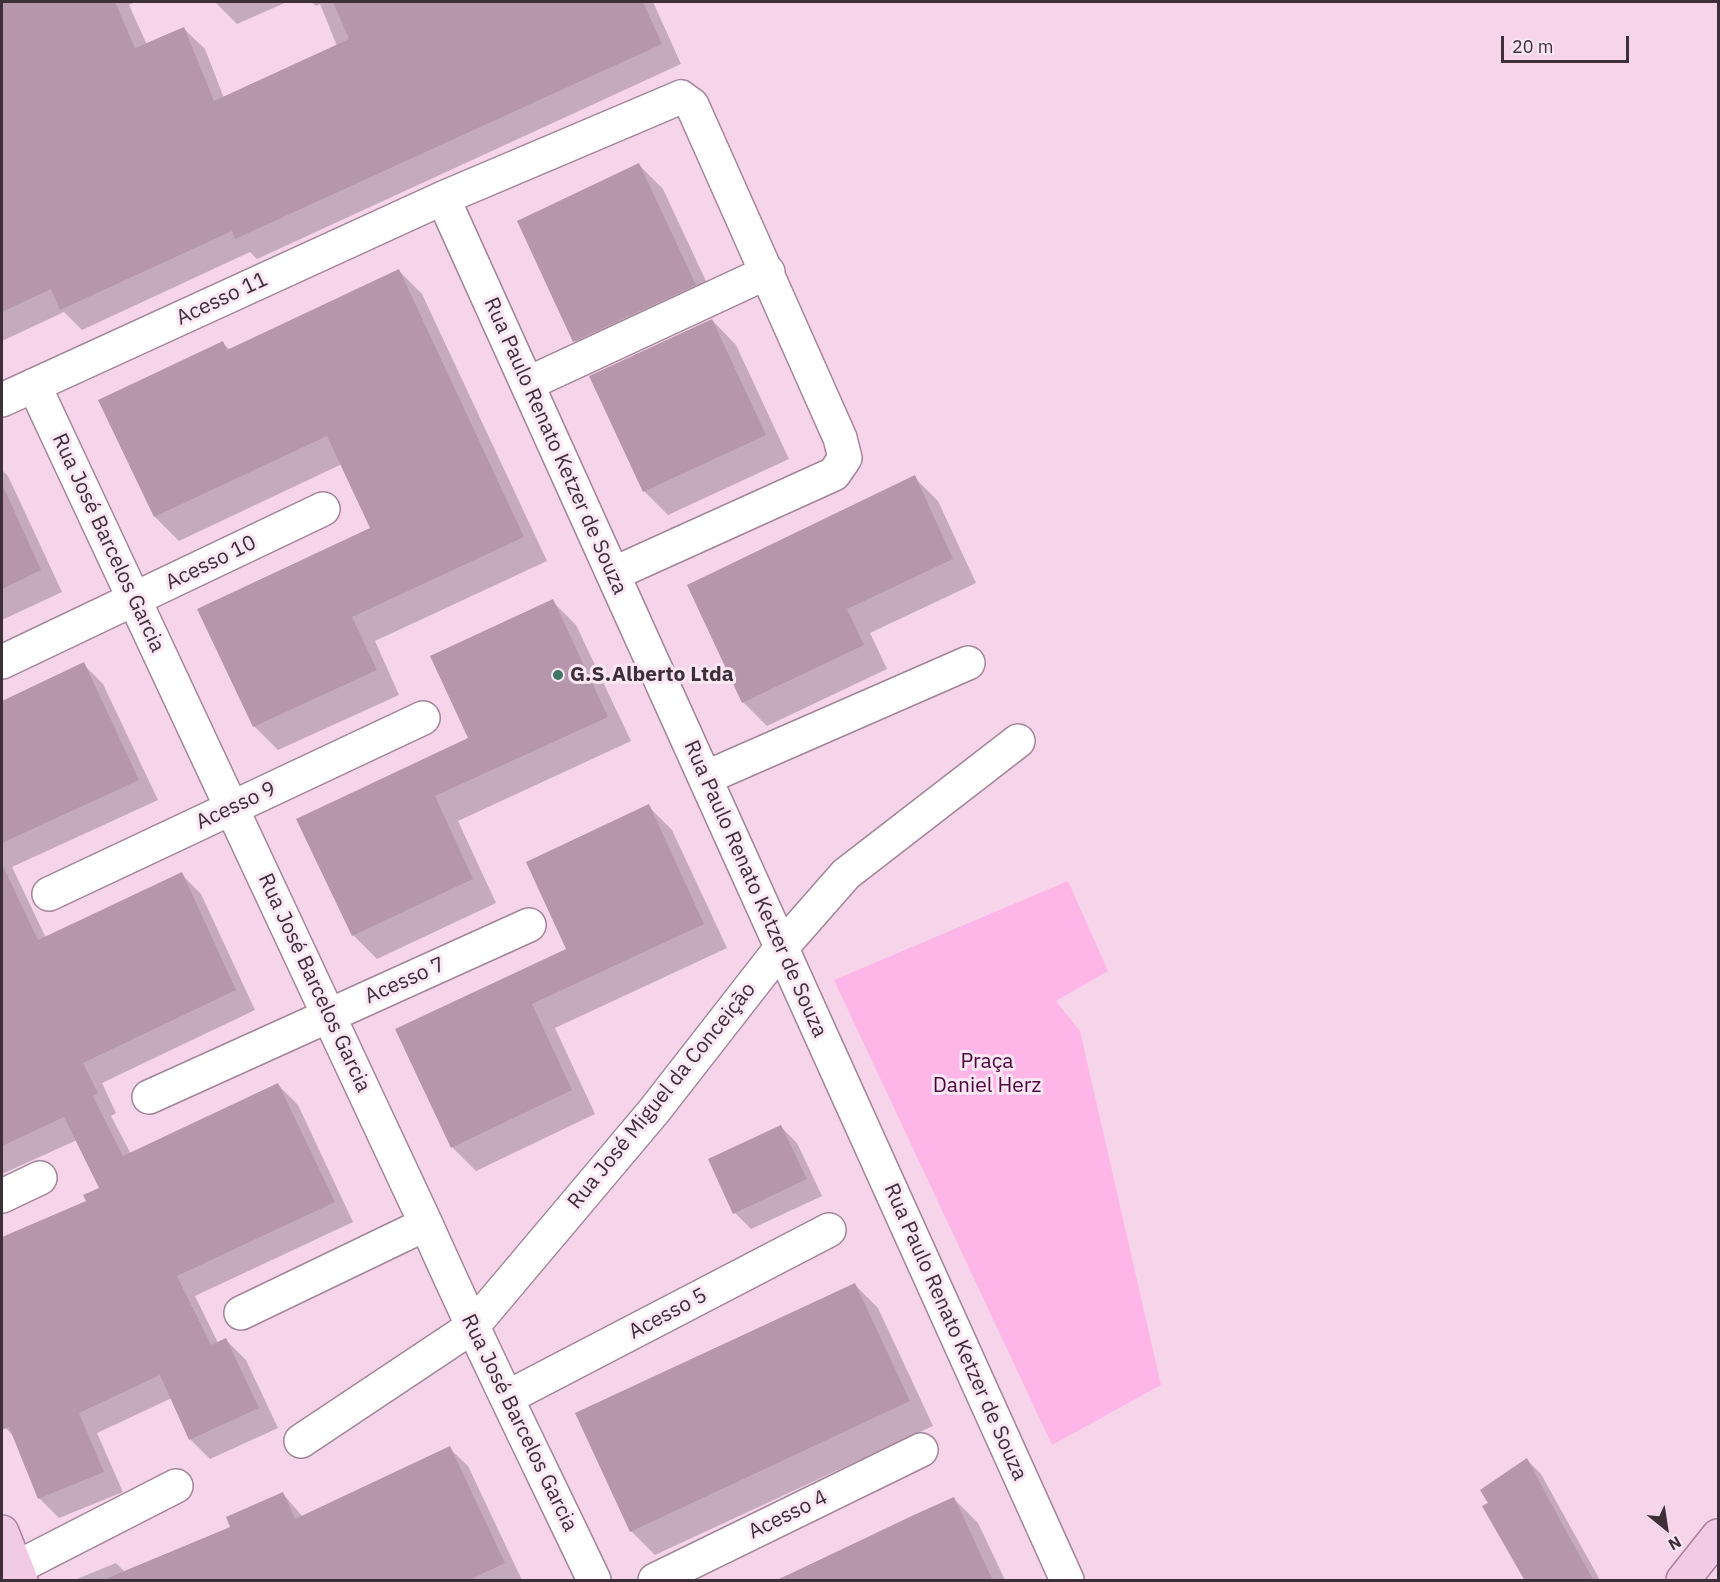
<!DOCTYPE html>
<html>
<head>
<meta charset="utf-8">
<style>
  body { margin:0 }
  #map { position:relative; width:1720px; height:1582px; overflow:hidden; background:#f6d5eb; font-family:"IBM Plex Sans",sans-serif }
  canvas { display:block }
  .frame { position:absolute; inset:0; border:3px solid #3c2f37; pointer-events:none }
  .north { position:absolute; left:1636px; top:1498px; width:60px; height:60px; -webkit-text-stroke:4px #fbe6f4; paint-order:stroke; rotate:150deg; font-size:16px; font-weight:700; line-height:24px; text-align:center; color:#3c2f37 }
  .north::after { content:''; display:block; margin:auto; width:21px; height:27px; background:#3c2f37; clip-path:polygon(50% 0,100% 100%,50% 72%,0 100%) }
  .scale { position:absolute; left:1501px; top:36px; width:128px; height:27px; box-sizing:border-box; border:3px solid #3c2f37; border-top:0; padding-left:8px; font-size:18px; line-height:21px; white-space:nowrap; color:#3c2f37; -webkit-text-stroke:4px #fbe6f4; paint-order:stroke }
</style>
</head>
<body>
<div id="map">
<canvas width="1720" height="1582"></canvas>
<div class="frame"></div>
<div class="north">N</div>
<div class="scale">20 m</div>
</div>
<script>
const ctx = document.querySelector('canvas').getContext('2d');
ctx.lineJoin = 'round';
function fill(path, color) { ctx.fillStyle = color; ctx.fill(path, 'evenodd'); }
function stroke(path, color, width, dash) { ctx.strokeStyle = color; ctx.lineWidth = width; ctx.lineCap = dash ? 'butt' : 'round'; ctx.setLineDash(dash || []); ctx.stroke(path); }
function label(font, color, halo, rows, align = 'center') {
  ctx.font = font + ' "IBM Plex Sans",sans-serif'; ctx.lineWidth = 6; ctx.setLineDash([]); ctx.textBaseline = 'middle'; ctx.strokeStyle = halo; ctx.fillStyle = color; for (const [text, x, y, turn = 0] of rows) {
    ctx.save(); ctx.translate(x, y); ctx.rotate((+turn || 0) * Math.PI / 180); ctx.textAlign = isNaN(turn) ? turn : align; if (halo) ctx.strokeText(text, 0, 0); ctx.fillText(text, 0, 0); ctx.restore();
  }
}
const green = new Path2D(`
  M1068 881 1108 971 1056 1001 1080 1031 1161 1385 1052 1445 834 980Z`);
const shadow = new Path2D(`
  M2 2H135L129 5 147 45 184 29 205 49 224 98 337 46 320 4 316 6 311 2H653L681 64 257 259 250 252 82 330 64 312 2 341Z
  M215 2H287L237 24Z
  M639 165 663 189 719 309 599 365 575 341Z
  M398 270 422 294 547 561 375 641 399 695 278 750 254 726 372 528 342 464 179 541 155 517 100 400 223 343 230 350Z
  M712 320 736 345 789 459 668 515 644 491Z
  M2 470 8 476 62 592 2 620Z
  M914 477 938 501 976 583 870 633 887 669 767 726 743 702Z
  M552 601 576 625 631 741 458 821 496 903 377 959 353 935 298 819 470 738Z
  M83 664 103 684 158 800 12 867 46 938 181 874 201 894 255 1010 102 1083 116 1113 111 1116 131 1154 278 1085 298 1105 353 1222 195 1296 218 1343 226 1340 246 1360 278 1428 210 1459 190 1439 172 1398 97 1433 123 1492 59 1518 39 1498 15 1438 2 1424V1239L88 1201 101 1189 77 1140 2 1174V702Z
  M648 806 672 830 727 948 555 1028 595 1114 476 1171 452 1147 397 1030 568 949Z
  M781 1127 797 1143 822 1196 751 1229 735 1213Z
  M854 1284 878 1308 933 1426 655 1555 631 1531Z
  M449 1448 468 1466 522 1580 77 1579 116 1563 124 1571 232 1527 283 1494 303 1517Z
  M1527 1460 1541 1474 1600 1580H1527L1490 1503Z
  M954 1499 978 1523 1005 1580H777Z`);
const building = new Path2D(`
  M2 2H115L135 48 184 27 214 101 349 39 333 2H643L662 44 235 239 232 231 60 310 51 289 2 312Z
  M639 163 696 285 573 342 517 221Z
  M399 269 524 537 352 617 377 670 253 727 197 609 370 528 327 436 154 517 98 400 223 341 227 350Z
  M712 319 766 435 643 492 589 376Z
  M915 475 953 559 847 609 864 645 742 703 687 585Z
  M2 484 41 570 2 589Z
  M553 599 608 717 435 796 473 879 352 936 296 819 468 738 430 656Z
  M84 662 139 780 2 843V701Z
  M649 804 704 924 532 1004 572 1090 451 1148 395 1029 566 949 526 862Z
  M2 864 38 940 182 872 236 990 83 1063 98 1093 93 1096 123 1156 278 1083 335 1202 177 1276 211 1345 226 1338 259 1408 189 1440 160 1375 79 1413 104 1472 38 1499 9 1427 2 1430V1237L86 1201 83 1195 99 1188 64 1117 2 1146Z
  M781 1125 807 1179 733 1214 708 1159Z
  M855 1283 910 1401 630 1532 575 1413Z
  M450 1446 505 1563 467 1581H101L230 1527 226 1517 283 1492 295 1519Z
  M1527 1458 1560 1520 1594 1581H1525L1482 1506 1488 1503 1480 1490Z
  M954 1497 993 1581H775L916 1514Z`);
const minor = new Path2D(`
  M443 198 1067 1580
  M527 384 768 272
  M34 385 426 1224C479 1344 538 1462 594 1580
  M2 400 443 198 681 97 692 105 840 438 845 458 834 474 613 574
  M2 662 323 509
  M705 778 968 663
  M49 894 423 718
  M149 1097 529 925
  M2 1196 40 1178
  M241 1313 426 1224
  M508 1397 829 1230
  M301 1441 472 1327 654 1111 781 948 846 874 1018 741
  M16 1568 176 1486
  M655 1580 921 1450`);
const major = new Path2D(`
  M2 1532 21 1580
  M1683 1580 1718 1536`);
const markers = [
  [558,675,6,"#3c7862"]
];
const streetNames = [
  ["Acesso 11",222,299,-25],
  ["Rua Paulo Renato Ketzer de Souza",555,446,66],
  ["Rua José Barcelos Garcia",108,543,65],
  ["Acesso 10",211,563,-26],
  ["Acesso 9",236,806,-25],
  ["Rua Paulo Renato Ketzer de Souza",755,889,66],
  ["Acesso 7",405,981,-24],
  ["Rua José Barcelos Garcia",314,983,65],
  ["Rua José Miguel da Conceição",662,1096,-51],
  ["Acesso 5",668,1314,-28],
  ["Rua Paulo Renato Ketzer de Souza",955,1332,66],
  ["Rua José Barcelos Garcia",519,1423,64],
  ["Acesso 4",788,1515,-26]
];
const poiNames = [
  ["G.S.Alberto Ltda",570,675]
];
const parkNames = [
  ["Praça",987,1062],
  ["Daniel Herz",987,1086]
];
fill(green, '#feb5e8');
fill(shadow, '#0003');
fill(building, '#b596ab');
stroke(minor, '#a38499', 36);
stroke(major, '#ab7d9c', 36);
stroke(minor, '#fff', 33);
stroke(major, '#f1cae5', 33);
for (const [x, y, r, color] of markers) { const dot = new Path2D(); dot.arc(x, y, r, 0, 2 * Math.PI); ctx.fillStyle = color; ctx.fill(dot); stroke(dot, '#fbe6f4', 2); }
label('21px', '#3c2f37', '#fbe6f4', streetNames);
label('bold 21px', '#3c2f37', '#fbe6f4', poiNames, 'left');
label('21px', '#4c053d', '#fbe6f4', parkNames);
</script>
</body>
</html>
